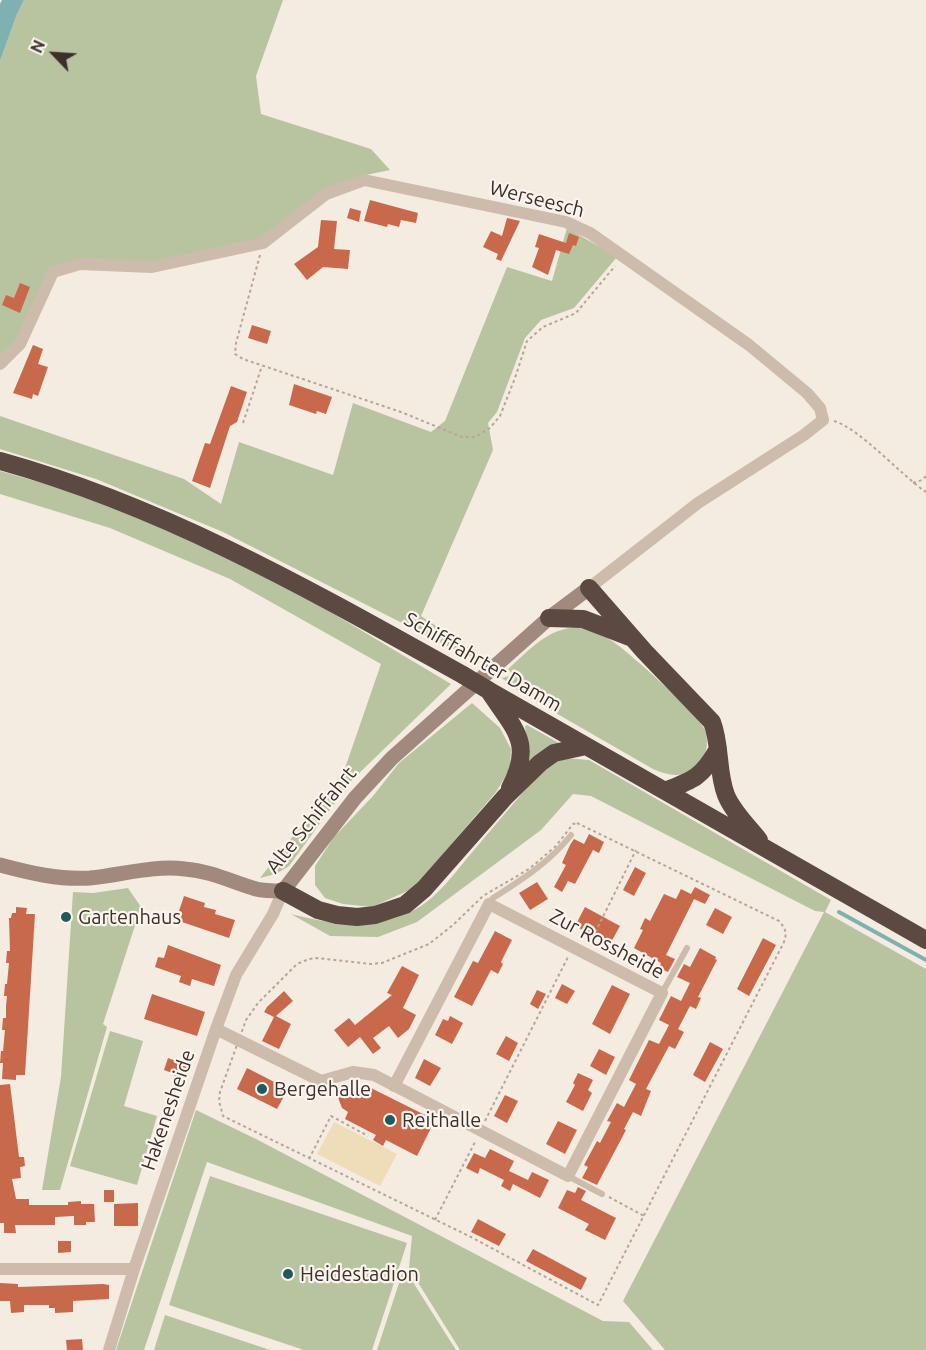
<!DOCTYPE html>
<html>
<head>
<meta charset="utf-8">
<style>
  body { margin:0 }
  #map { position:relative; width:926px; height:1350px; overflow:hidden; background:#f4ebe1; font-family:Ubuntu,sans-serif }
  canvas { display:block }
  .north { position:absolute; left:24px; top:24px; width:60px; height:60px; -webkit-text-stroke:4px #fbf5ee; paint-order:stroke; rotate:295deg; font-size:16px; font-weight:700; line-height:24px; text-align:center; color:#3b302b }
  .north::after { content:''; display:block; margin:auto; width:21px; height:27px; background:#3b302b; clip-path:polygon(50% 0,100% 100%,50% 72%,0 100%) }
</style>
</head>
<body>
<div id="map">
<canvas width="926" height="1350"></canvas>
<div class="north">N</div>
</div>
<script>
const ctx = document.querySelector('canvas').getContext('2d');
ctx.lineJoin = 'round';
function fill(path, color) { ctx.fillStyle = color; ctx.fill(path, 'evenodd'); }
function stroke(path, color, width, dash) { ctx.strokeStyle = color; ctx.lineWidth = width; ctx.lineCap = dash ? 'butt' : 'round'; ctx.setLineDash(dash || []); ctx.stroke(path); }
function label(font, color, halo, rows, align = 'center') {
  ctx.font = font + ' Ubuntu,sans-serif'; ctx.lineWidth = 4.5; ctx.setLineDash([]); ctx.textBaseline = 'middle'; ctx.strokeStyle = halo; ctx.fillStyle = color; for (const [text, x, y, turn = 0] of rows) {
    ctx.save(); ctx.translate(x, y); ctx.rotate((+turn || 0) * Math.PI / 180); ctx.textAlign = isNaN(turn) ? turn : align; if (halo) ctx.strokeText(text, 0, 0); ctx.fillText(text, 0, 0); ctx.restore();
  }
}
const green = new Path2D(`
  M24 0H283L256 76 261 114 371 149 390 170 361 176 260 239 149 263 53 267 17 340 0 356V61L17 14Z
  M567 228 617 257 574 308 541 320 525 338 497 412 488 423 493 450 421 616 478 654 471 658 223 532 96 479 0 449V416L184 479 221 504 239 442 333 475 353 403 431 432 445 421 507 267 552 281Z
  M0 471 88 496 267 574 451 684 350 782 289 866 276 874 260 878 344 771 381 664 230 579 110 528 0 494Z
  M578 627C589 631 602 634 612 641 628 651 700 716 705 730 709 742 707 760 696 768 682 778 669 776 653 769L521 693 502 678 513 675 508 669C531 649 546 629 578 627Z
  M472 703 500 728 511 749 510 769 496 792 414 888 372 907 343 904 325 898 315 885V866L334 837 373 796 399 763Z
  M527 725 559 743 529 762 525 726Z
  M564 758 589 760 831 900 825 912 926 969V1350H665L623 1301 824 912 815 911 591 796 573 794 541 830 417 922 378 937 330 936 291 914C330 924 369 930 408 913 435 902 455 872 474 850 499 821 523 791 549 763Z
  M128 888 141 907 103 1024 107 1027 60 1190H42L61 1077 73 892 93 893Z
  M110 1031 143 1041 124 1106 157 1116 137 1185 70 1166Z
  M196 1110 256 1139 603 1321 629 1322 653 1350H460L409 1268 412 1236 207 1162 144 1350H116Z
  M210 1176 407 1243 372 1350H304L169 1305Z
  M404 1268 456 1350H377Z
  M165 1315 270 1350H154Z`);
const sand = new Path2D(`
  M334 1122 397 1154 380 1186 317 1154Z`);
const water = new Path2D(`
  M2 0H24L17 14 0 61V4Z`);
const stream = new Path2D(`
  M839 912 926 960`);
const building = new Path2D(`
  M370 200 418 213 416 223 401 220 399 227 388 224 387 227 364 221Z
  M350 208 361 211 359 222 347 218Z
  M507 218 520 221 501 261 496 259 498 254 483 247 491 231 502 236Z
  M321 220 337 221 334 249 350 250 348 269 323 267 307 280 294 264 318 247Z
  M569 233 579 237 576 246 573 245 569 254 556 250 548 275 532 267 539 248 535 247 539 234 566 243Z
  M20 283 30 287 20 313 2 305 6 295 14 298Z
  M252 325 271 331 267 344 248 338Z
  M33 345 43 349 38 364 48 367 38 396 33 394 32 399 13 393Z
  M294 384 332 397 326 414 317 411 316 414 289 405Z
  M231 386 247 392 237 422 230 426 210 488 192 481 205 443 210 444Z
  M589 834 604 842 599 853 593 850 575 884 568 881 562 892 554 887 566 865 562 863 570 845 574 839 584 844Z
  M635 867 646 873 634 896 623 890Z
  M537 882 548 899 530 910 519 893Z
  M695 887 710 895 705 904 694 899 666 955 675 959 668 972 659 968 661 963 634 948 643 930 640 929 645 918 650 921 664 894 676 899 681 889 691 894Z
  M184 896 205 903 204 907 216 910 215 914 235 920 229 938 176 920Z
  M16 907 27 908 26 914H35L25 1075H16V1080L2 1079 3 1063H0L1 1051H3L5 1030H2L3 1018H6V1006L7 996H4L5 984H7L9 963H6L7 951H10L9 918H11L12 913H16Z
  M585 907 620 926 610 944 575 926Z
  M715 908 732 917 723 934 706 925Z
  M495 931 512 940 501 962 503 964 498 974 491 970 472 1006 454 997 473 961 478 963Z
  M763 938 776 945 749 996 737 989Z
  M168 945 221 965 214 986 192 979 190 986 179 982 181 976 155 967 158 957 164 958Z
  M700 948 716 957 715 959 717 960 698 997 701 998 696 1009 690 1006 678 1029 684 1032 675 1049 669 1046 646 1089 651 1091 641 1116 633 1112 624 1129 626 1130 597 1185 582 1178 588 1167 584 1165 597 1141 600 1143 611 1122 607 1121 617 1103 624 1107 636 1084 629 1080 649 1040 659 1044 669 1025 659 1020 671 996 681 1001 690 983 677 977 684 964 690 967Z
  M402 966 419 975 403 1008 416 1015 409 1029 398 1038 389 1026 373 1038 381 1048 373 1054 360 1037 348 1047 334 1030 349 1018 355 1025 392 995 387 993Z
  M562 984 575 991 567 1004 555 998Z
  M612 985 630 994 610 1034 592 1024Z
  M537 990 546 994 538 1009 530 1004Z
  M284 991 293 1001 276 1016 291 1024 279 1049 262 1041 274 1017 264 1012 267 1007Z
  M152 994 205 1012 197 1036 144 1019Z
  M450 1016 463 1023 452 1044 435 1035 443 1019 448 1021Z
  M506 1036 518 1043 509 1061 496 1054Z
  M710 1042 723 1049 705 1082 693 1075Z
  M599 1049 615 1057 606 1075 590 1066Z
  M168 1058 189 1066 185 1085 173 1081 175 1074 164 1070Z
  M424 1059 441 1068 430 1086 415 1078Z
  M247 1068 288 1089 277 1109 237 1089Z
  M578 1073 593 1080 588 1090 592 1093 583 1111 566 1102 575 1085 573 1083Z
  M10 1084 19 1157H24L25 1166 20 1167 21 1178 12 1179 16 1199H29V1205H68V1202L81 1201V1204H94L95 1222H86V1225H74V1216L55 1217V1225H15L16 1233H4V1223H0V1085Z
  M363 1084 435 1120 417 1156 386 1140 383 1146 373 1140 376 1135 345 1119 348 1112 342 1108 336 1092 353 1087 359 1091Z
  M505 1095 518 1101 507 1123 494 1116Z
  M558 1121 577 1130 565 1154 546 1144Z
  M490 1149 514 1161 509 1171 528 1180 532 1172 549 1180 540 1198 513 1184 510 1191 501 1186 504 1180 480 1168 478 1174 466 1168 474 1153 485 1158Z
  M578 1187 586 1191 581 1200 616 1218 605 1240 585 1230 589 1224 558 1208 567 1190 575 1193Z
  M104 1190H114V1202H104Z
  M138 1203V1226H114V1204Z
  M478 1219 506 1234 499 1246 471 1232Z
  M58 1241H71V1252L58 1253Z
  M533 1249 587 1278 581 1290 526 1261Z
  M0 1283 18 1284V1287L103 1284 109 1285V1299L73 1301V1312L55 1313V1308H49V1305H24V1312L11 1313 10 1301H0Z
  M82 1339 83 1350H67L66 1340Z`);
const path = new Path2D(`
  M260 255 236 343 235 354 243 359 401 412 462 437H475L490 428 500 416 515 378 527 341 543 327 576 313 615 266
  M834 421C859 428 901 475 926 492
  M243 423 262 366
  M913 483 922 480 926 476
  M577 823 779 921C786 929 787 933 784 942L598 1305 471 1237 223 1116 219 1101 220 1092 246 1020 258 1003 297 964 309 959 317 958 371 964 382 963 429 944 453 925 483 896 529 869 556 846 573 824Z
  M590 943 636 850
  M485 1121 568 957
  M309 1159 331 1116 368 1136
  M609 1197 644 1216
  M435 1220 475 1142`);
const lane = new Path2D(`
  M489 904 493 898C521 880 550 862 571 835
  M662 993 687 948
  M568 1176 602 1194`);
const street = new Path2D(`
  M0 364 20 344 53 272 80 264 152 267 263 243 326 194 364 180 566 222 590 233 749 345 807 393 820 408 823 420 804 435 698 503 589 588
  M216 1029 321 1081 353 1072 374 1075 568 1176 662 993 489 904 394 1086
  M0 1269H134
  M109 1350 134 1269 216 1029 236 975 273 914 283 891`);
const secondary = new Path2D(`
  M0 865C30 873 59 880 90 878 122 875 153 865 185 869 211 871 232 882 256 889 264 891 274 891 283 891L355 798 392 758 549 618 589 588`);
const highway = new Path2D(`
  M0 461C166 507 314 592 463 675
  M589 588 644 651 712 722C721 745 717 772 726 795 733 812 748 826 759 840
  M549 618 583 619 630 637
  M488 690 926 940
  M491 694C516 731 533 744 510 788
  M665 791C694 780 702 777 718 749
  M283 891 318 910 337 915 357 917 375 915 405 905 424 889 505 797 540 763 554 753 586 746`);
const highwayBridge = new Path2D(`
  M463 675 488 690`);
const markers = [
  [66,917,6,"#1f5a5e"],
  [262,1089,6,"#1f5a5e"],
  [390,1120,6,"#1f5a5e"],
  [288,1274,6,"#1f5a5e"]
];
const streetNames = [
  ["Werseesch",537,199,14],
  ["Schifffahrter Damm",483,662,30],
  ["Alte Schiffahrt",311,820,-51],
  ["Zur Rossheide",607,944,28],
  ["Hakenesheide",168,1110,-71]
];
const poiNames = [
  ["Gartenhaus",78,917],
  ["Bergehalle",274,1089],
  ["Reithalle",402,1120],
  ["Heidestadion",300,1274]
];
fill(green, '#b8c4a0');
fill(sand, '#efdcb8');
fill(water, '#7fb0b2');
stroke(stream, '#7fb0b2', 4);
fill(building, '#c8694b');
stroke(path, '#b9a596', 2, [3, 3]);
stroke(lane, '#cdbbac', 6);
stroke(street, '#cdbbac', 12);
stroke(secondary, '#a18a7d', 15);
stroke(highway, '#5c4a42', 18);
stroke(highwayBridge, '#5c4a42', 18);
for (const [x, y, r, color] of markers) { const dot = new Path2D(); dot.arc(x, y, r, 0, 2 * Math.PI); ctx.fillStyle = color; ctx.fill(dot); stroke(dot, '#fbf5ee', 2); }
label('20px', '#3b302b', '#fbf5ee', streetNames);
label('20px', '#3b302b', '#fbf5ee', poiNames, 'left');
</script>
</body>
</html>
